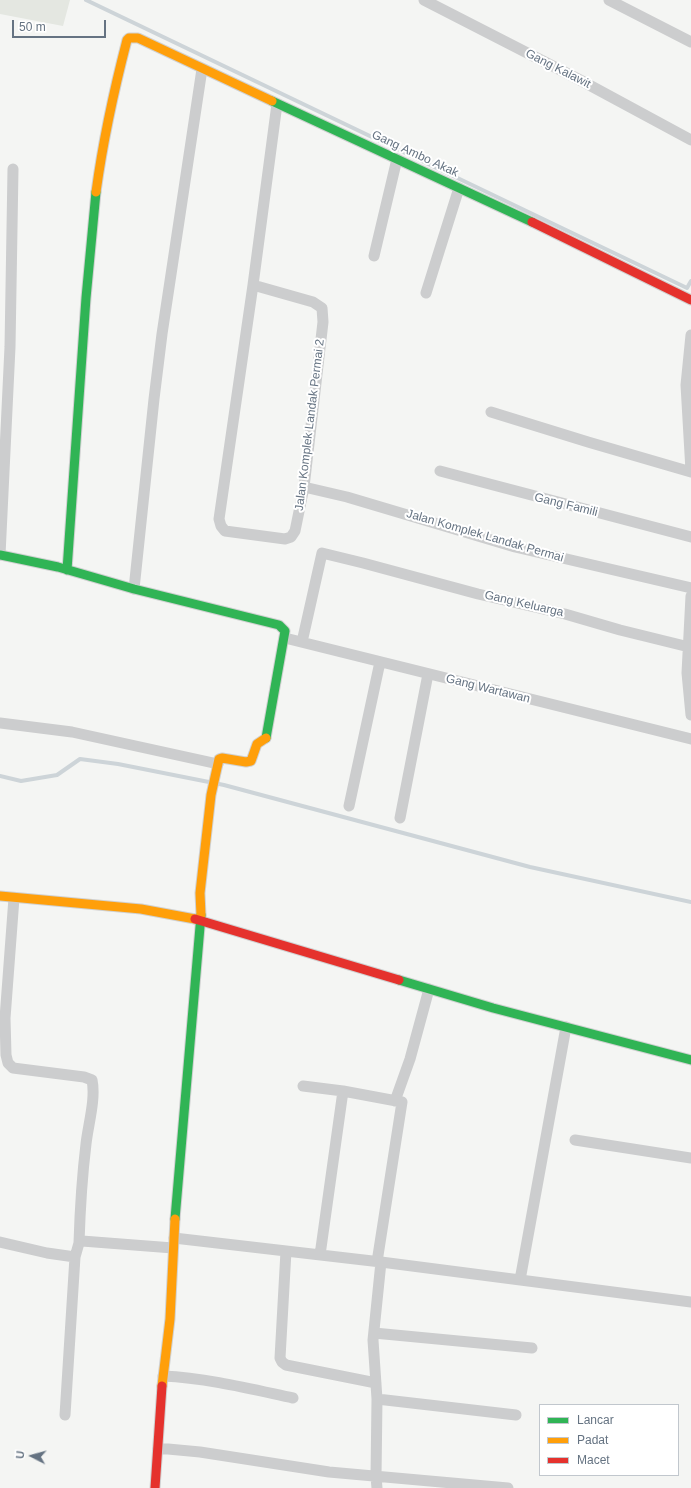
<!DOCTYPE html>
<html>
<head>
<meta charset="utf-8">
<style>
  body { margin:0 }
  #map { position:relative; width:691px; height:1488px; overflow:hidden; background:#f4f5f3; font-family:Arial,sans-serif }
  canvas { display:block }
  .legend { position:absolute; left:539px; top:1404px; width:140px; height:72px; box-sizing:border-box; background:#fff; border:1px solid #c1c7cd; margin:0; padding:5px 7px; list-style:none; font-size:12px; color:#657382 }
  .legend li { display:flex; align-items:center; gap:8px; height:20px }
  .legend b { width:20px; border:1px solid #c1c7cd }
  .north { position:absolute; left:12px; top:1436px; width:40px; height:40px; -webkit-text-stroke:3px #fff; paint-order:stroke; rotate:276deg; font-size:11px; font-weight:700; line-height:16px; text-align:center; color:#657382 }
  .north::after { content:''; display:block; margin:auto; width:14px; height:18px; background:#657382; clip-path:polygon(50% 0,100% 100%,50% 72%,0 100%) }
  .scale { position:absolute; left:12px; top:20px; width:94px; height:18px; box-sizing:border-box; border:2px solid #657382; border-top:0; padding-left:5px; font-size:12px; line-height:14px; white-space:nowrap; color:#657382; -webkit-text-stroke:3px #fff; paint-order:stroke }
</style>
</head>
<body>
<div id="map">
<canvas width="691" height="1488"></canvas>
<ul class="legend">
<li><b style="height:5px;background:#30b455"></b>Lancar</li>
<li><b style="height:5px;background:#ff9f0a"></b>Padat</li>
<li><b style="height:5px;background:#e5322d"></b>Macet</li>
</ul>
<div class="north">U</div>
<div class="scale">50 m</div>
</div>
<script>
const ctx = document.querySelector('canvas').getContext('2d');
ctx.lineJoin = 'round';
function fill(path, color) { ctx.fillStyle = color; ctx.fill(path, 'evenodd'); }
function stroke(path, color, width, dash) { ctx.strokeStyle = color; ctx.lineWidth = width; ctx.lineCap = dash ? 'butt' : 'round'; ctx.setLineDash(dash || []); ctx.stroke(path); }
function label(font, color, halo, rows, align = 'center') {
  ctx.font = font + ' Arial,sans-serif'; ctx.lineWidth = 4; ctx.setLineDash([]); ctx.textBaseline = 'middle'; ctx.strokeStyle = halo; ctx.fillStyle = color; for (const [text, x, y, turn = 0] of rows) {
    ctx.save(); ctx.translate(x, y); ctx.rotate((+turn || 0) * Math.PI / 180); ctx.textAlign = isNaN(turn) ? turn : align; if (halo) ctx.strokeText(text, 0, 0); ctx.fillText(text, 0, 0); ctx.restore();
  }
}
const green = new Path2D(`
  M0 0H70L63 26 0 14Z`);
const stream = new Path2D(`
  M86 0 687 288 691 281
  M0 776 21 781 57 775 80 759 118 764 224 785 530 867 691 902`);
const street = new Path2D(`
  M424 0 580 80 691 140
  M609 0 691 42
  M374 256 397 159
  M253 285 313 302 322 308 323 322 304 487 295 531 291 537 285 539 225 531 221 526 219 519 253 285 277 104
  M426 293 459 188
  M691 335 686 385 691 471
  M491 412 588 442 691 472
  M440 471 691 537
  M304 487 347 497 515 547 691 588
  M0 555 10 347 13 169
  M134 589 154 399 162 334 202 69
  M691 596 687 673 691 715
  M285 638 691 739
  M302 642 322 553 363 563 478 594 565 614 620 630 689 647
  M0 723 72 732 218 764
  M349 806 380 662
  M400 818 428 674
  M14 898 5 1018 6 1055 8 1063 13 1068 84 1077 92 1080C96 1099 88 1125 86 1144 82 1177 80 1210 79 1243
  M303 1086 343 1091 402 1102 377 1262
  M395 1101 410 1059 429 989
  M575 1140 691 1158
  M174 1238 381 1262 691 1302
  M0 1242 47 1253 75 1257 79 1243 82 1241 173 1248
  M286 1251 280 1358 282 1362 286 1365 376 1383
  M320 1255 343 1091
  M520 1280 566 1027
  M374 1333 532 1348
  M163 1376C207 1378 251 1389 293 1398
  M377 1399 516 1415
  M65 1415 75 1257
  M158 1449H168L200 1452 329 1472 508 1488
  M377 1488 376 1477 377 1399 373 1340 381 1262`);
const fast = new Path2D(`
  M272 101 532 222
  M0 555 58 567 134 589 279 625 285 631 266 738
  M67 570 86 298 96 192
  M399 980 493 1008 691 1060
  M175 1219 201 915`);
const slow = new Path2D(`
  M96 192C103 141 114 90 127 40L129 38H138L272 101
  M0 896 141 909 195 919
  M201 915 200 893 211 795 219 759 222 758 246 762 251 761 257 744 266 738
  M162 1386 170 1319 175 1219`);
const jam = new Path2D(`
  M532 222 691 300
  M195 919 399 980
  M155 1488 162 1386`);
const streetNames = [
  ["Gang Kalawit",558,69,27],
  ["Gang Ambo Akak",415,154,25],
  ["Jalan Komplek Landak Permai 2",310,425,-83],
  ["Gang Famili",566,505,14],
  ["Jalan Komplek Landak Permai",485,536,16],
  ["Gang Keluarga",524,604,13],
  ["Gang Wartawan",488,689,14]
];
fill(green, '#e4e7e1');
stroke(stream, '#cdd4d8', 4);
stroke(fast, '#d0d1d1', 11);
stroke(slow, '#d0d1d1', 11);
stroke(jam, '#d0d1d1', 11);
stroke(street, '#cccdce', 11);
stroke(fast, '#30b455', 9);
stroke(slow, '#ff9f0a', 9);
stroke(jam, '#e5322d', 9);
label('12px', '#657382', '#fff', streetNames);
</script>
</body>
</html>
